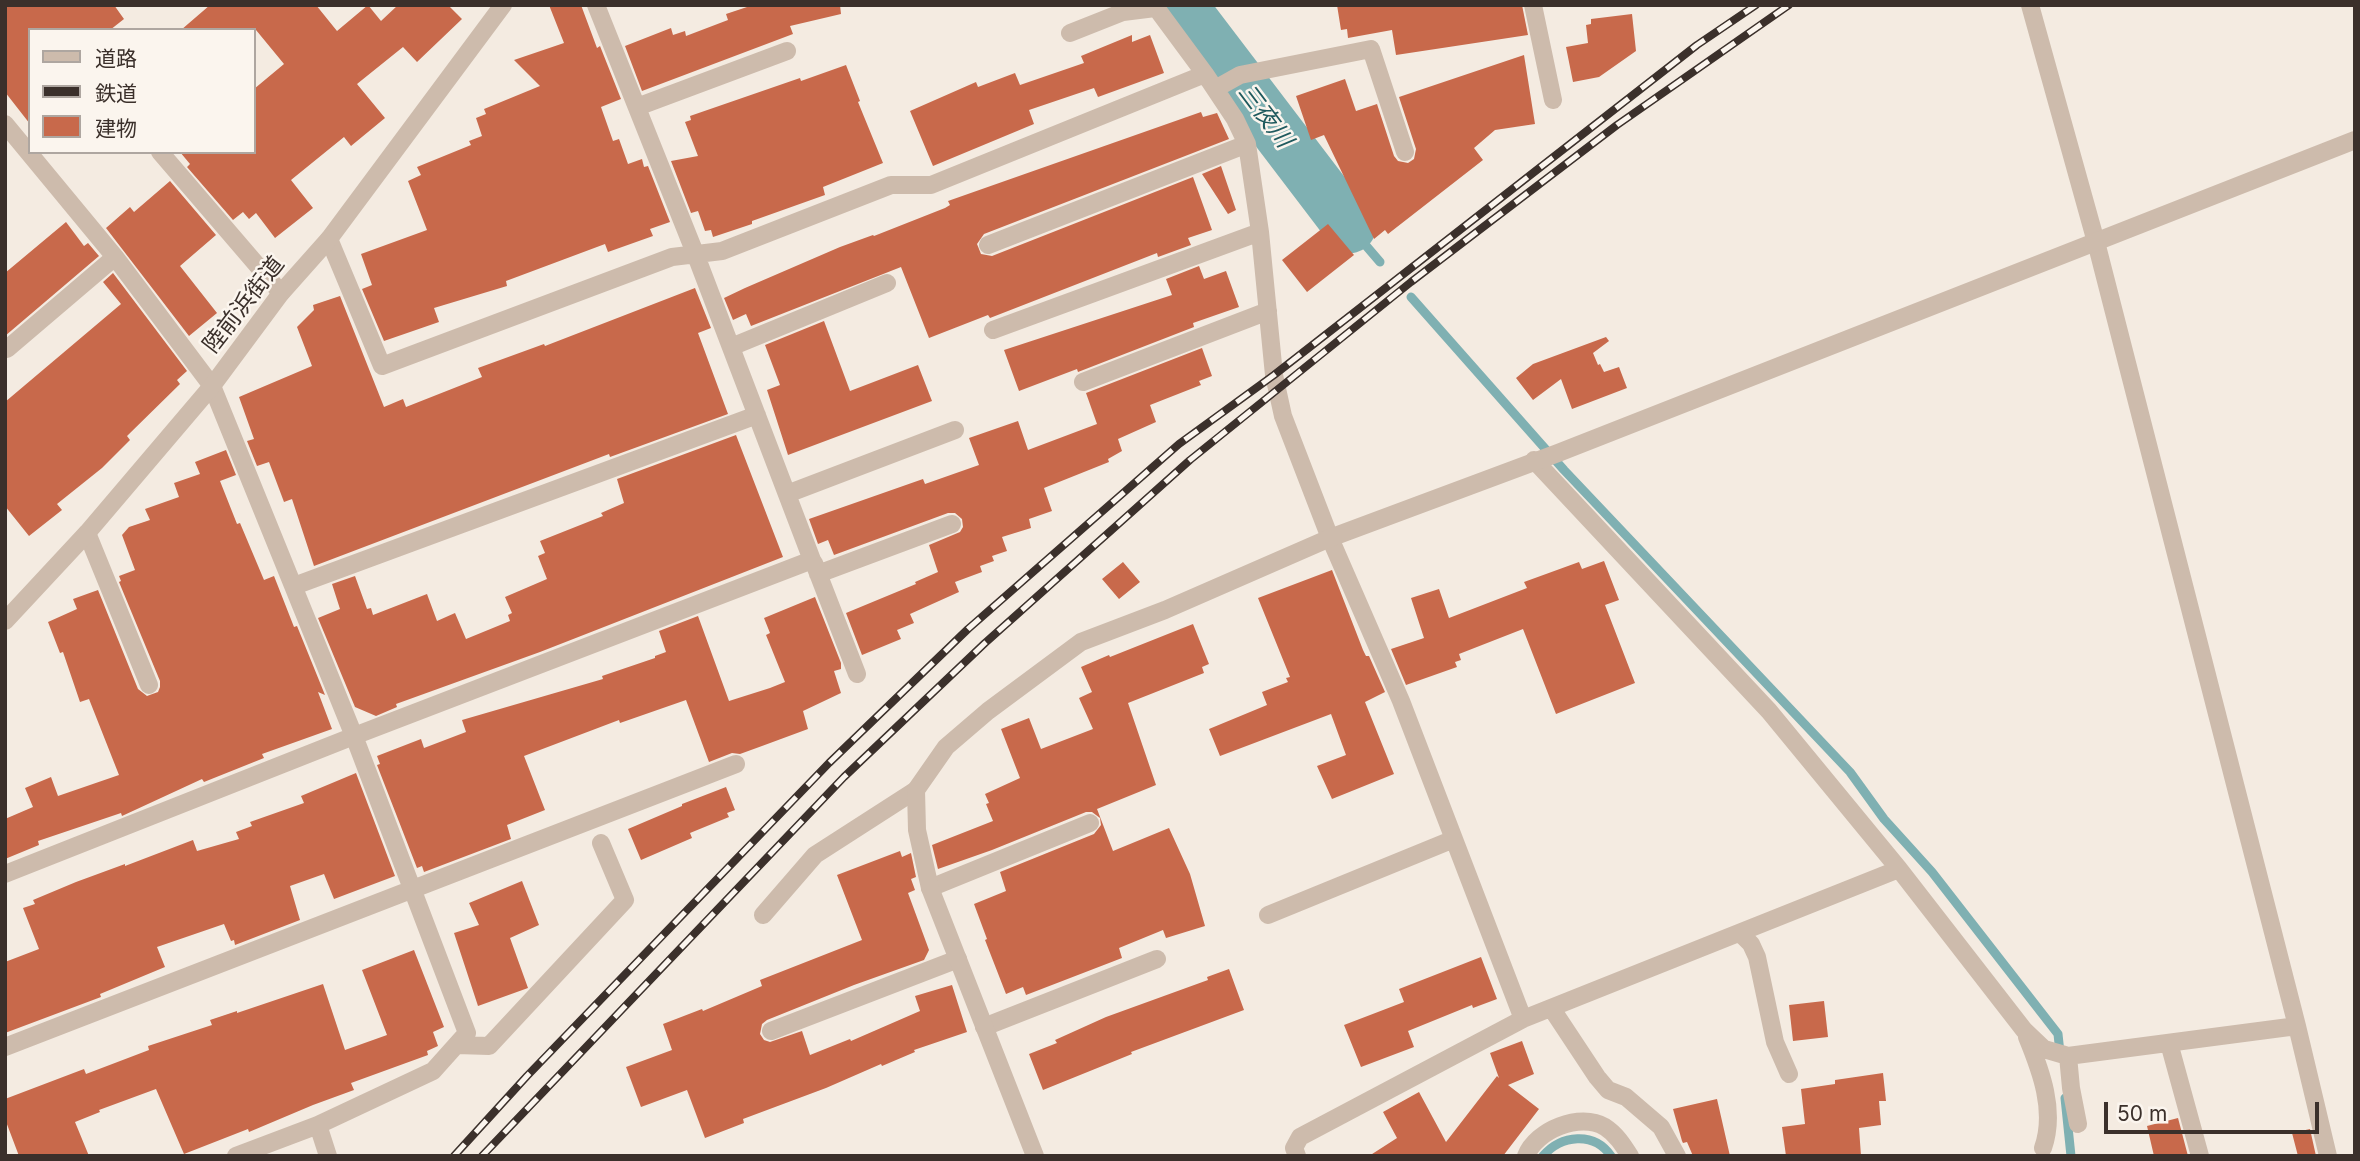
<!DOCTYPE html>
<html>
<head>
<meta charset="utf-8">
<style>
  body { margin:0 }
  #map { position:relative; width:2360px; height:1161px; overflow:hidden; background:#f4ebe1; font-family:Inter,"Noto Sans JP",sans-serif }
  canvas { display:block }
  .frame { position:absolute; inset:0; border:7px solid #3b302b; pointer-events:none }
  .legend { position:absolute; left:28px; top:28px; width:228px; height:126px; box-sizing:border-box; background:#fbf5ee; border:2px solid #aea6a0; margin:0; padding:9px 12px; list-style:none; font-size:21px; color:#3b302b }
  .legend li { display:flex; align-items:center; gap:14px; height:35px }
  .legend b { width:35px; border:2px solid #aea6a0 }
  .scale { position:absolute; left:2104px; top:1102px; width:215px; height:32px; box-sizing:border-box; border:4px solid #3b302b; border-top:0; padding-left:9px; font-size:21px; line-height:24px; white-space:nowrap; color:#3b302b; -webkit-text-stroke:5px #fbf5ee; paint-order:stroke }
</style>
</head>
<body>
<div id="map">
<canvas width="2360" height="1161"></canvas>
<div class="frame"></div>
<ul class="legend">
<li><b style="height:9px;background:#cdbbac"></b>道路</li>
<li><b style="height:9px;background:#3b302b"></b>鉄道</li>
<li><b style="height:19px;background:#c8694b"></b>建物</li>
</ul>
<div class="scale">50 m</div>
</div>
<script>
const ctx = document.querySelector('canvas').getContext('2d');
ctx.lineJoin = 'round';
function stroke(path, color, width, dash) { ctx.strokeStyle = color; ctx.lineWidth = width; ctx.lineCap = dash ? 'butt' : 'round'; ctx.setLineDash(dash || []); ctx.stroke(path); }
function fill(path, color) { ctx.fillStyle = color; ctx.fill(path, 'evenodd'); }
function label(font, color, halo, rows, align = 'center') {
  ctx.font = font + ' Inter,"Noto Sans JP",sans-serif'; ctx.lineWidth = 5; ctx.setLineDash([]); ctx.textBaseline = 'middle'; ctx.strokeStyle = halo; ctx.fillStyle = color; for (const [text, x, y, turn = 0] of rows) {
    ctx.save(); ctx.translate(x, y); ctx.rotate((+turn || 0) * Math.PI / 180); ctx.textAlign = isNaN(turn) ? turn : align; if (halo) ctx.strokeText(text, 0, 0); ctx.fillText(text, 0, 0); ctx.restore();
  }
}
const stream = new Path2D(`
  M1350 227 1380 262
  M1411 297 1564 470 1850 772 1884 819 1932 872 2058 1034 2060 1053
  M2065 1098 2071 1156
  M1543 1156C1561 1135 1594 1131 1611 1156`);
const river = new Path2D(`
  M1181 5 1350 227`);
const building = new Path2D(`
  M5 5H114L124 19 110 30H30V124L5 92Z
  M210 5H316L337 31 368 5 381 21 398 5H448L462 19 417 62 403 47 357 84 385 118 351 146 344 137 291 180 313 208 275 238 256 213 249 219 243 212 233 220 187 167 190 164 180 152H254V89L284 64 256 30H181Z
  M549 5H581L597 48 600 46 621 99 601 107 613 141 619 139 628 164 642 159 644 167 648 166 670 222 650 229 653 236 608 252 605 244 506 281 507 286 434 308 439 322 384 341 362 289 372 285 361 254 427 230 408 181 421 175 417 167 471 145 469 141 482 136 476 118 486 114 484 109 540 86 514 60 564 43Z
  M753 5H840L841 14 790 26 793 34 642 91 625 46 671 28 673 35 685 31 686 36 728 20 726 14Z
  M1337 5H1522L1528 35 1396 55 1392 30 1348 38 1347 29 1341 30Z
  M1632 14 1636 51 1599 77 1573 82 1566 47 1588 43 1586 25 1591 24V19Z
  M1132 35V42L1150 35 1164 73 1098 97 1094 88 1029 110 1034 124 933 166 910 111 976 82 978 87 1015 73 1020 85 1084 63 1081 56Z
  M1524 55 1535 124 1495 130 1474 148 1483 160 1388 234 1385 230 1374 239 1324 135 1311 140 1296 96 1345 79 1356 111 1377 104 1394 156 1398 161 1408 163 1414 159 1416 149 1399 97Z
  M846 65 860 101 858 102 883 163 823 187 825 195 752 221V224L713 237 711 230 705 231 698 211 691 213 671 161 698 156 685 122 691 120 690 116 800 78 801 81Z
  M1201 112 1203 117 1217 113 1229 139 984 234 977 244 981 254 992 256 1193 177 1212 230 1188 238 1191 245 1158 257 1157 253 990 318 988 315 929 338 901 267 751 326 746 314 733 320 724 298 745 288 840 247 873 235 874 236 945 208 950 205 948 201Z
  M1221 166 1236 210 1228 214 1202 174Z
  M170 181 216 235 180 266 217 313 189 336 106 228 130 207 134 212Z
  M66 222 84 246 88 243 99 256 5 336V273Z
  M1328 224 1354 255 1307 292 1282 260Z
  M1199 266 1204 279 1226 271 1239 307 1193 323 1194 327 1078 372 1077 369 1019 391 1004 350 1172 295 1166 279Z
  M113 273 187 371 177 380 180 384 127 436 130 440 102 468 57 504 62 510 29 536 5 506V402L121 304 103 282Z
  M695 288 711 328 698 333 728 414 610 457 609 454 314 566 292 499 284 502 269 462 257 466 247 441 254 439 239 397 312 366 297 327 314 310 313 305 340 296 384 407 403 399 406 407 482 377 478 368 544 344 545 346Z
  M824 321 850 391 918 365 932 401 788 455 767 390 780 385 765 345Z
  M1606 337 1609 341 1593 353 1598 365 1600 364 1604 372 1619 367 1627 388 1572 409 1561 379 1533 400 1516 378 1533 364Z
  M1202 348 1212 376 1199 381 1201 385 1150 405 1156 422 1118 439 1122 451 1108 459 1109 462 1044 488 1052 511 1029 519 1031 528 1002 537 1007 551 992 556 994 561 980 566 982 572 955 582 959 592 910 614 914 623 897 630 901 639 862 655 846 613 916 584 915 582 938 572 929 545 960 532 963 527 962 519 955 513H948L834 555 828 540 818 544 809 519 923 479 925 484 979 465 969 438 1018 421 1028 450 1097 424 1086 393Z
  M736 435 783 557 540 652 396 704 397 707 376 716 355 707 318 618 340 609 332 584 355 576 367 609 371 608 373 615 427 594 437 621 455 613 466 639 510 621 508 615 512 613 505 597 547 579 538 556 545 553 540 541 603 516 601 513 624 503 617 479Z
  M226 450 236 475 220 481 237 524 240 523 264 580 274 576 294 627 297 626 325 695 318 692 332 729 262 754 264 758 204 782 202 779 122 816 121 813 38 841 39 845 5 859V819L33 807 25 788 51 777 58 796 119 775 89 699 80 702 63 652 60 653 48 622 77 609 73 599 98 590 138 689 147 696 158 692 160 687V681L119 582 121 581 119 576 135 570 122 535 129 527 150 520 145 509 179 497 174 483 200 474 195 462Z
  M1604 561 1619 600 1605 605 1635 683 1556 714 1523 629 1459 654 1461 660 1455 662 1457 667 1406 685 1391 649 1424 638 1411 598 1439 589 1449 618 1527 588 1524 582 1579 562 1582 569Z
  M1123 562 1140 582 1119 599 1102 579Z
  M1332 570 1363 650 1366 656H1369L1385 692 1365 702 1394 774 1332 799 1317 766 1346 755 1331 714 1220 756 1209 729 1267 705 1262 692 1288 682 1286 678 1290 677 1258 598Z
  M815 597 841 663V669L834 671 841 693 803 711 808 729 762 746 740 754 732 753 709 762 686 700 620 723 619 720 524 756 545 810 507 825 511 839 424 872 422 866 417 868 377 765 380 764 377 756 421 739 424 748 466 732 462 720 603 679 602 676 655 658V656L666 652 659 631 698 616 729 701 770 688 785 682 766 635 770 633 764 618Z
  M1193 624 1209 664 1202 667 1204 673 1128 703 1156 785 1097 809 1113 851 1169 828 1190 874 1205 926 1166 938 1163 930 1119 948 1122 958 1026 995 1023 987 1006 994 985 940 987 939 974 904 1006 891 1000 872 1094 834 1101 825 1100 818 1092 812H1086L992 850 938 869 932 845 993 821 986 804 989 803 985 794 1020 778 1001 729 1029 718 1041 749 1093 729 1079 698 1092 692 1081 667 1109 655 1110 657Z
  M356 773 395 876 334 899 324 874 290 886 300 920 235 945 234 940 231 941 224 924 157 947 165 967 100 994 101 997 5 1033V962L39 949 23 908 35 904 33 900 76 882 125 864V866L193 840 197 851 239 839 236 832 252 826 250 822 304 803 301 796Z
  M726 787 735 810 727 813 729 817 690 833 692 838 641 860 628 829 682 806V804Z
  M900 851 902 857 911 853 916 877 911 879 915 890 908 893 929 950 924 960 854 985 767 1020 762 1024 760 1034 764 1040 770 1042 802 1031 810 1055 850 1039 851 1041 920 1011 915 996 952 985 967 1032 914 1050 915 1052 882 1066 881 1064 826 1088 743 1119 744 1123 705 1138 687 1090 641 1107 626 1067 672 1050 663 1024 702 1009 703 1011 762 986 760 980 862 940 837 875Z
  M522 881 539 925 510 938 528 988 478 1006 454 933 479 925 469 903Z
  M414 950 444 1027 433 1032 438 1046 427 1051 428 1055 351 1083 354 1090 313 1105 249 1132 248 1129 184 1154 156 1089 99 1110 100 1112 75 1122 89 1156H19L5 1119V1099L84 1069 86 1074 149 1050 148 1046 212 1025 210 1020 237 1011V1013L323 984 345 1050 387 1035 362 970Z
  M1481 957 1497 999 1473 1008 1472 1005 1408 1031 1414 1047 1361 1067 1344 1025 1404 1002 1399 989Z
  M1229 969 1244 1010 1131 1052 1132 1054 1043 1090 1029 1054 1057 1043 1055 1040 1106 1017 1208 980 1207 977Z
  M1824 1001 1828 1037 1793 1041 1789 1005Z
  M1522 1041 1534 1074 1508 1085 1539 1109 1503 1156H1369L1397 1138 1383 1112 1419 1092 1446 1142 1497 1076 1499 1078 1490 1053Z
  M1883 1073 1886 1101H1879L1881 1125 1859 1128 1861 1156H1786L1782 1127 1805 1124 1801 1089 1835 1084V1080Z
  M1717 1099 1730 1156H1693L1687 1142 1683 1143 1682 1141 1673 1109Z
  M2178 1118 2188 1156H2154L2147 1126Z
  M2310 1129 2316 1156H2298L2292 1133Z`);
const minor = new Path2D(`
  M1154 5 1205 74 1235 119 1247 144 1260 232 1274 375 1283 416 1330 538 1401 701 1523 1019
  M1533 5 1553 100
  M2030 5 2096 242 2297 1026 2328 1156
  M1070 33 1123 12 1155 8
  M1215 89 1240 75 1371 49 1405 152
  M637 107 787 51
  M5 124 115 257 212 386 354 736 467 1033 433 1071 318 1125 236 1156
  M160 152 281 293
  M329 239 382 366 672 257 722 251 891 185H931L1205 74
  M988 245 1247 144
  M993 330 1260 232
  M731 347 887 283
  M7 349 115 257
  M1083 382 1268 311
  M1534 460 1769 711 1899 869 2024 1030 2044 1049 2068 1056 2297 1026
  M787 494 955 430
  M87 533 149 685
  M814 563 857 674
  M818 574 952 524
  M294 586 757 415
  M5 874 354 736 812 560 695 253 596 5
  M930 888 1090 823
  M763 915 815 855 916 790
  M1268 915 1454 839
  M1740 933 1751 944 1757 957 1775 1042 1789 1074
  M1552 1009 1597 1077 1608 1090 1626 1097 1661 1127 1677 1156
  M984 1027 1157 959
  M771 1031 958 959
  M2027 1037C2041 1071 2056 1111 2043 1148
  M2169 1043 2200 1156
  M457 1045 489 1046 625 900 601 843
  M5 1047 736 764
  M2068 1056 2071 1088 2078 1124
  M318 1125 328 1156
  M1297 1156 1294 1148 1300 1137 1523 1019 1899 869
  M1526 1156C1536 1130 1580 1112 1605 1127 1616 1134 1623 1145 1630 1156`);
const tertiary = new Path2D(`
  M5 621 87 533 212 386 281 293 329 239 503 5
  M1035 1156 930 888 917 830 916 790 946 747 988 711 1081 642 1165 610 1330 538 1558 453 2355 140`);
const rail = new Path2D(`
  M454 1156 527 1076 829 763 968 629 1179 444 1274 375 1697 45 1756 5
  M482 1156 844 777 985 643 1190 460 1411 282 1617 125 1789 5`);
const streetNames = [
  ["陸前浜街道",244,305,-52]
];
const waterNames = [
  ["三夜川",1265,116,53]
];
stroke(stream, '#7fb0b2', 9);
stroke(river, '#7fb0b2', 52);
fill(building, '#c8694b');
stroke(minor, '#cdbbac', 18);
stroke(tertiary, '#cdbbac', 18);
stroke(rail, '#3b302b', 8);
stroke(rail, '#fbf5ee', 5, [16]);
label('23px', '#3b302b', '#fbf5ee', streetNames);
label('italic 24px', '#1f5a5e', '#fbf5ee', waterNames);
</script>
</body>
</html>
